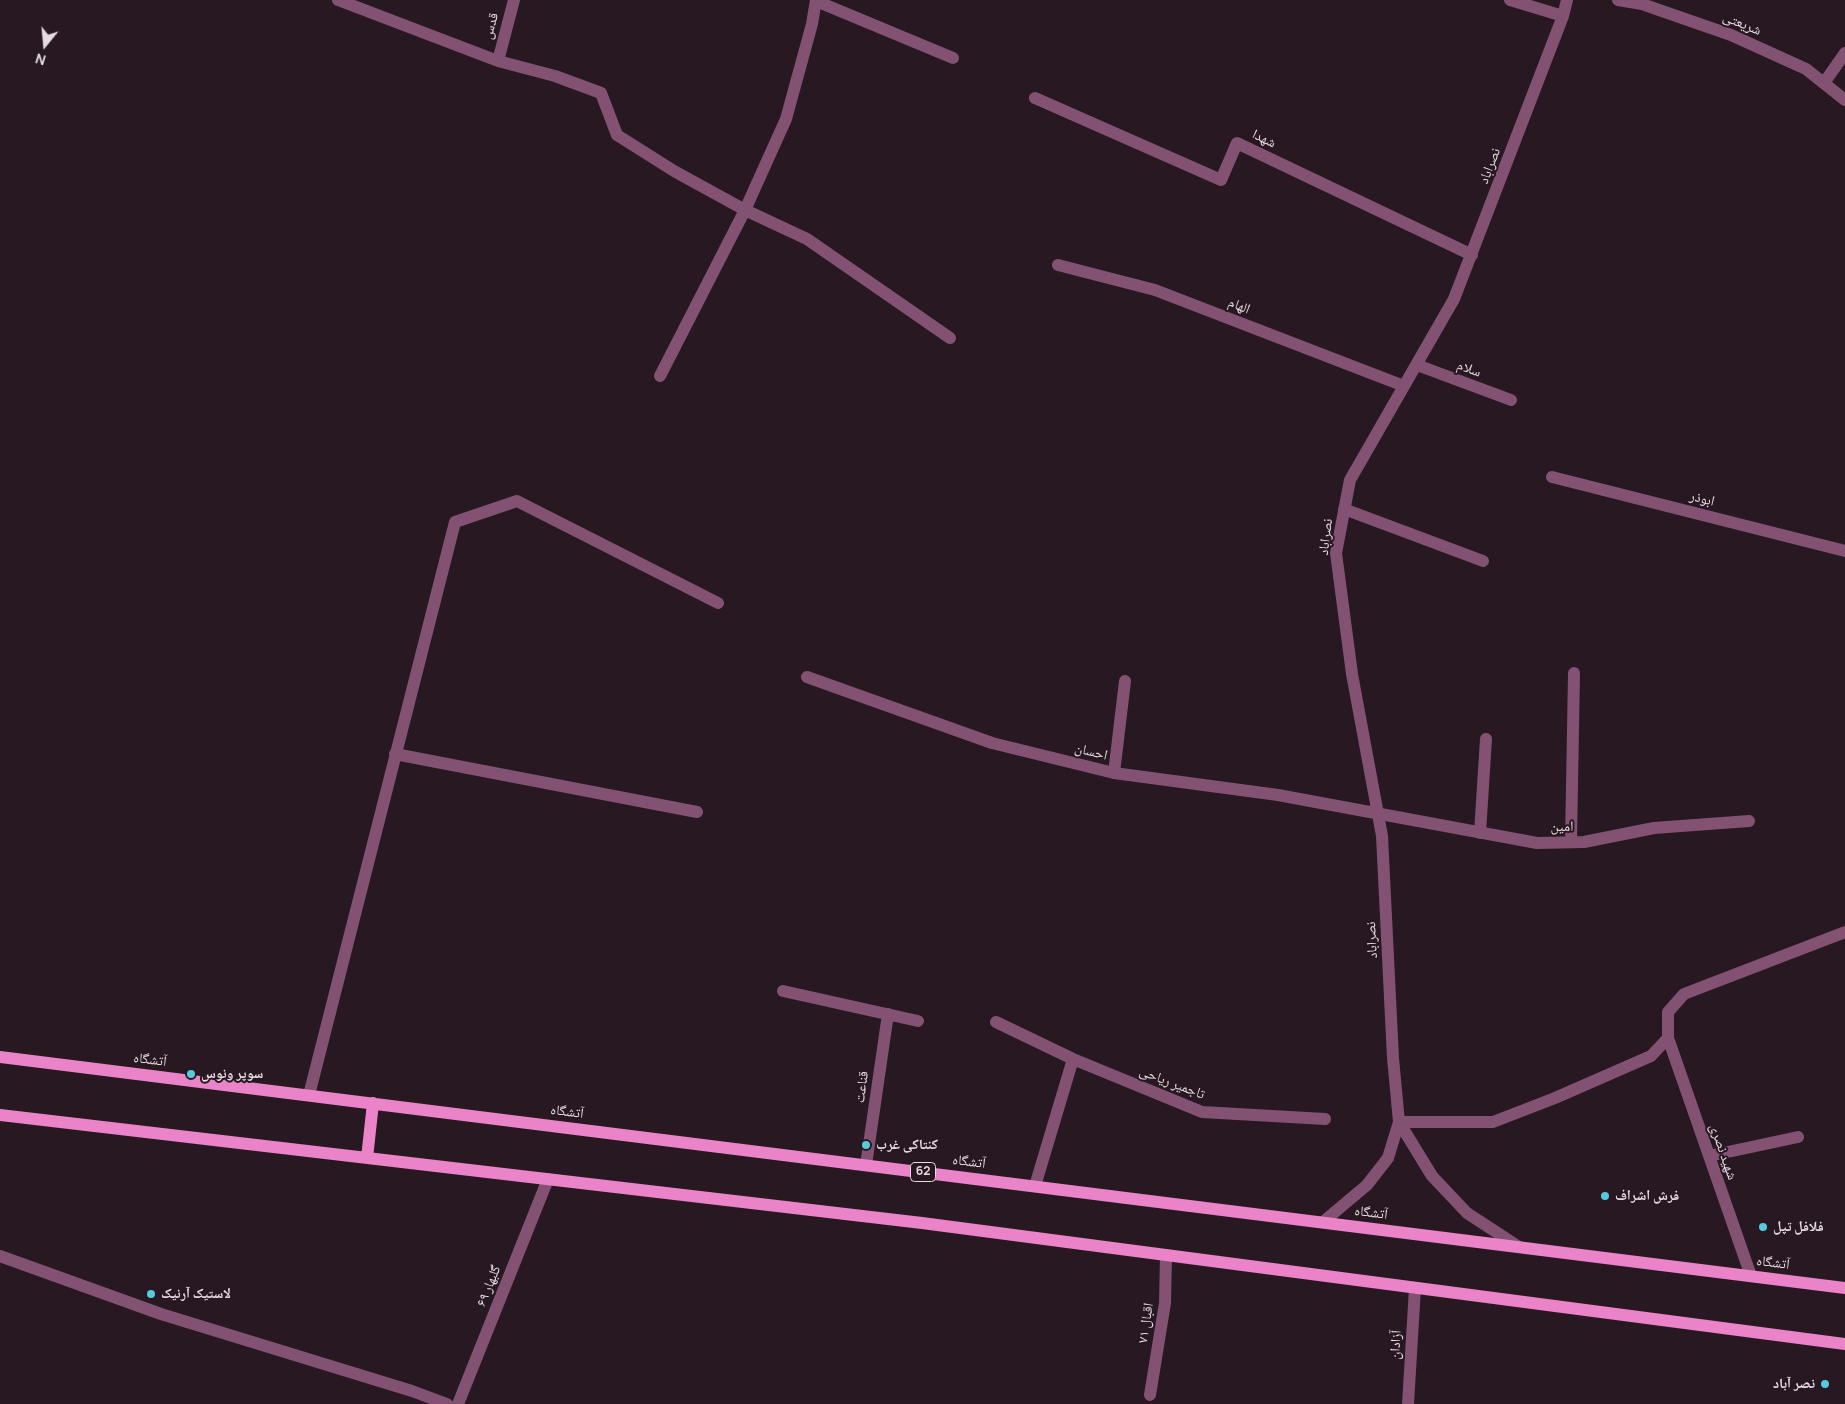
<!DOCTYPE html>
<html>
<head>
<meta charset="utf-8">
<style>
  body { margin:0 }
  #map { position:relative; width:1845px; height:1404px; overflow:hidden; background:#271822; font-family:Manrope,sans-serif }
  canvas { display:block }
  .north { position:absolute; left:20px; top:20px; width:50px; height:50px; -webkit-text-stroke:4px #271822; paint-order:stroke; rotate:197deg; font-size:14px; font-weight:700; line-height:20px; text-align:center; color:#e6dbe1 }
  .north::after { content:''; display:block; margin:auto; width:18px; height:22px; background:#e6dbe1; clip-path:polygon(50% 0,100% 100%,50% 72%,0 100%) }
</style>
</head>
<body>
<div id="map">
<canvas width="1845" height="1404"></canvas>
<div class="north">N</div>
</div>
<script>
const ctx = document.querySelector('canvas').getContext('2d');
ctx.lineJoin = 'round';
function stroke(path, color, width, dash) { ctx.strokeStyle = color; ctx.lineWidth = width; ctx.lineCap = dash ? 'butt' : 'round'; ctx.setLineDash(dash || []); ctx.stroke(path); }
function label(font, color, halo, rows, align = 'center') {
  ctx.font = font + ' Manrope,"Noto Naskh Arabic",sans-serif'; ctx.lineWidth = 4; ctx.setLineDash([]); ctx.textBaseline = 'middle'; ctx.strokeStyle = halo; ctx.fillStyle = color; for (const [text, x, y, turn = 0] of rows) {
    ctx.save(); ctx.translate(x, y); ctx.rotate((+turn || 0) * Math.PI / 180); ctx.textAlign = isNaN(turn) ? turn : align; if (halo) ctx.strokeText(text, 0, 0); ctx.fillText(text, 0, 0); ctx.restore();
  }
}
const minor = new Path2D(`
  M338 0 498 61 555 76 601 93 617 135 674 171 745 210 807 239 950 338
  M1510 0 1563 16
  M1618 0 1642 4 1731 35 1806 69 1845 100
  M816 1 953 58
  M498 61 514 0
  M1824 83 1845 53
  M1035 98 1221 180 1237 143 1472 255
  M1058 265 1155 290 1404 386
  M1417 365 1511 400
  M660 376 745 210 786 119 812 24 816 0
  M1552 477 1845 551
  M1344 509 1483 561
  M807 677 992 743 1114 773 1278 795 1537 843 1584 842 1654 828 1749 821
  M395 754 697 812
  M1114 773 1125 681
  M1480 833 1486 739
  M1571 842 1574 673
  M783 991 918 1021
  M996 1022 1073 1059 1202 1112 1325 1119
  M1668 1038 1751 1276
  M309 1095 455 522 517 501 718 603
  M1399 1122H1493L1555 1098 1651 1056 1668 1038V1012L1684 994 1845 932
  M1399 1122 1432 1176 1467 1213 1519 1247
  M1709 1156 1798 1137
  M866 1165 888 1014
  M1035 1186 1073 1059
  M1323 1222 1367 1185 1388 1158 1399 1122 1393 1058 1382 836 1352 674 1336 553 1350 480 1454 299 1563 16 1567 0
  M0 1256 161 1314 412 1391 447 1404
  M1150 1395 1165 1303 1166 1255
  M458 1404 548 1179
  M1408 1404 1415 1288`);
const major = new Path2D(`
  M0 1057 1845 1288
  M0 1115 922 1223 1845 1344
  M367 1158 373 1103`);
const markers = [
  [191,1074,5,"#55cadf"],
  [866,1145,5,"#55cadf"],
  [1605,1196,5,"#55cadf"],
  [1763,1227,5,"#55cadf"],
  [151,1294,5,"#55cadf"],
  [1825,1384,5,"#55cadf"]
];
const shields = [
  [923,1172,25]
];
const shieldNames = [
  ["62",923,1172]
];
const streetNames = [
  ["شریعتی",1742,24,22],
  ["قدس",491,26,-75],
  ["شهدا",1264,139,26],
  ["نصراباد",1490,166,-69],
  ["الهام",1239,306,22],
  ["سلام",1469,369,20],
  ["ابوذر",1702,499,14],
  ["نصراباد",1326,537,-83],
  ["احسان",1091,752,14],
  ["امین",1562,827,-1],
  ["نصراباد",1372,940,-93],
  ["آتشگاه",150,1060,7],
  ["تاجمیر ریاحی",1172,1083,21],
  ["قناعت",862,1087,-82],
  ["آتشگاه",567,1112,7],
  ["شهید نصری",1723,1152,71],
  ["آتشگاه",969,1162,7],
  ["آتشگاه",1371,1213,7],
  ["آتشگاه",1773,1263,7],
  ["۶۹ گلبهار",489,1286,-68],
  ["۷۱ اقبال",1146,1323,-81],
  ["آزادان",1396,1345,-87]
];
const poiNames = [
  ["سوپر ونوس",201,1074],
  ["کنتاکی غرب",876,1145],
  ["فرش اشراف",1615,1196],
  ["فلافل تپل",1773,1227],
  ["لاستیک آرنیک",161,1294],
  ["نصر آباد",1815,1384,"right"]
];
stroke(minor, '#835171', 12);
stroke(major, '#ea83c8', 12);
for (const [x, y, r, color] of markers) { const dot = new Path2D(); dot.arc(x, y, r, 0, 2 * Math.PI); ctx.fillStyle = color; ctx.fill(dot); stroke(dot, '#271822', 2); }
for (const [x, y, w] of shields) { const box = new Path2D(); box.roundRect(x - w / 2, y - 9.5, w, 19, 4); ctx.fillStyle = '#271822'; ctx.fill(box); stroke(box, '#e6dbe1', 1); }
label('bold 12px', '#e6dbe1', null, shieldNames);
label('14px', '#e6dbe1', '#271822', streetNames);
label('bold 14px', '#e6dbe1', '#271822', poiNames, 'left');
</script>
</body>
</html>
